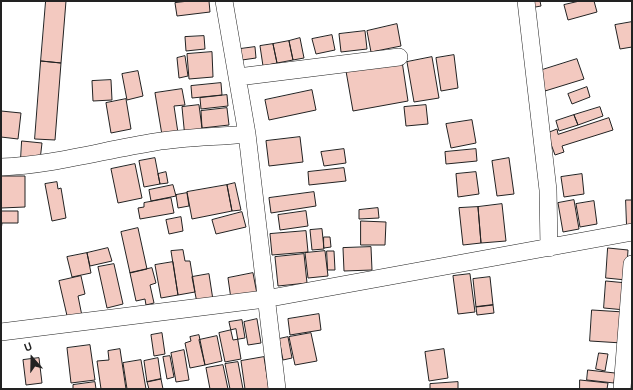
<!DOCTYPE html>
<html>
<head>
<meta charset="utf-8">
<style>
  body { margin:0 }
  #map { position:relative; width:633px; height:390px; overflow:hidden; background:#fff; font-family:Ubuntu,sans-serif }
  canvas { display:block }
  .frame { position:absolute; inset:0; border:2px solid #222; pointer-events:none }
  .north { position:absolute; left:12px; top:338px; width:40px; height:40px; -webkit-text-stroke:3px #fff; paint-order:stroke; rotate:340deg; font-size:11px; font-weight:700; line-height:16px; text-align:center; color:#222 }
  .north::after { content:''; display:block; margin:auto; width:14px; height:18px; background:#222; clip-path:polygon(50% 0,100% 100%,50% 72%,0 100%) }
</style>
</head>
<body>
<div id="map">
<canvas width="633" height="390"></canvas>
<div class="frame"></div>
<div class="north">U</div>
</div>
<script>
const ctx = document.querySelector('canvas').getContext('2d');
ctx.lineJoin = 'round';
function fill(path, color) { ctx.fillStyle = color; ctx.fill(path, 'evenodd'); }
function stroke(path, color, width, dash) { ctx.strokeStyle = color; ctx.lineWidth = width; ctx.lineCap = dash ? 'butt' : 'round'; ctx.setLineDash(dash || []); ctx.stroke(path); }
const building = new Path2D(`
  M46 1H66L61 63 41 61Z
  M189 1H209L210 12 177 16 175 3Z
  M529 1H540L541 6 530 8Z
  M580 1H594L597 12 568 20 564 5Z
  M632 22V47L620 49 615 25Z
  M397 24 401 46 371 52 367 31Z
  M365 31 367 49 341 52 339 34Z
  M332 35 335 50 316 54 312 39Z
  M204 36 205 49 186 51 185 37Z
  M300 38 304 58 293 60 289 41Z
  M289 41 293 60 277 63 273 44Z
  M273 44 277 63 263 66 260 46Z
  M255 47 256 58 242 60 240 49Z
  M212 52 213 77 189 79 187 54Z
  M454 55 458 88 441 91 436 58Z
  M185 56 188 76 179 78 177 58Z
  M432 57 439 98 414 102 407 62Z
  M577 59 584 79 545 91 539 71Z
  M41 61 61 63 55 140 35 139Z
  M402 61 408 101 353 111 346 71Z
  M138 71 143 96 127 100 122 74Z
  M111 80 112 100 93 101 92 81Z
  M221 83 222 95 192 98 191 86Z
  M587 87 590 97 572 104 568 94Z
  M182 89 185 105 174 106 178 133 162 135 155 93Z
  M312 90 316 110 269 120 265 100Z
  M227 95 228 106 201 109 200 98Z
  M126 99 131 129 111 133 106 103Z
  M199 105 203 136 185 138 182 107Z
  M426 105 428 124 406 126 404 107Z
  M600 107 603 116 578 125 574 115Z
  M227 108 229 125 202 128 201 111Z
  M1 111 21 113 18 139 1 137Z
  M574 115 578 125 559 131 556 121Z
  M609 118 613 130 562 146 564 152 555 155 547 133 557 129 558 134Z
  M472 120 476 143 451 148 446 124Z
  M300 137 303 162 269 166 266 141Z
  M22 141 42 143 40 160 21 158Z
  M344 149 346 163 324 166 321 152Z
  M476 149 477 161 446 164 445 152Z
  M155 158 160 184 144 187 139 161Z
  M509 158 514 194 497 196 492 161Z
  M135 164 142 198 118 203 111 169Z
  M344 168 346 181 309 185 308 172Z
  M166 172 168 183 160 184 158 174Z
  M476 172 479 194 458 197 456 174Z
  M582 174 584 194 564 197 561 177Z
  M1 176H25V207L1 208Z
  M57 182 58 189 61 188 66 218 52 221 45 184Z
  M235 183 241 210 232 211 227 185Z
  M173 185 176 196 151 201 149 190Z
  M227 185 232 211 192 219 187 192Z
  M314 192 316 206 271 213 269 198Z
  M187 193 189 206 178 208 176 195Z
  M171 198 174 213 140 219 138 208 144 207V203Z
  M574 200 579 229 563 232 558 203Z
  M626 200H632V227H627Z
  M594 201 597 224 580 227 576 204Z
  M502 204 506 241 481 243 478 207Z
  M478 207 481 243 463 245 459 208Z
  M378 208 379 218 359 219V210Z
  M1 211H18V223H2L1 230Z
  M306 211 308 226 280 230 278 215Z
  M242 212 246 227 216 234 212 220Z
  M181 217 183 231 169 234 166 220Z
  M361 221 386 222 385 245H361Z
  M138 228 147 269 130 273 121 232Z
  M322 229 324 249 312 250 310 230Z
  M306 231 308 252 272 255 270 234Z
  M324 237H330L331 247 324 248Z
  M371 247 372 270 344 271 343 248Z
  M108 248 112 261 90 266 87 253Z
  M608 248 628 250 626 280 606 278Z
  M183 250 185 261H190L195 292 178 295 171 251Z
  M325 251 328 276 308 278 305 253Z
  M327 251H334L335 270H328Z
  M87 253 91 273 72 277 67 257Z
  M304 254 307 283 278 286 275 257Z
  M173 262 178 295 161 298 155 265Z
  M114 264 123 304 107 308 98 267Z
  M152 268 156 283 150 285 154 303 146 305 145 299 136 301 130 273Z
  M253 273 257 294 231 299 228 278Z
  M209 274 213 300 197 303 192 277Z
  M470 274 475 312 458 314 453 276Z
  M81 276 85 294 78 296 82 316 68 320 59 281Z
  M490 277 493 305 476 307 473 279Z
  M606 281 627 283 625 310 604 308Z
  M493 305 494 313 477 315 476 307Z
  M592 310 624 312 622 343 590 341Z
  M319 314 321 330 290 335 288 319Z
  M257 319 261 343 248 345 244 322Z
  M242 320 245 338 233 340 229 322Z
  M236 329 241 359 225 362 219 333Z
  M162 333 165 354 154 356 151 335Z
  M311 333 317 361 295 365 289 337Z
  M199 335 205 365 190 368 185 343 191 341 190 337Z
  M217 336 222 361 205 365 199 340Z
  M288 337 292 358 283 360 279 339Z
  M90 345 95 380 71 383 67 348Z
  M120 349 126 389H101L97 361 109 360 108 351Z
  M444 349 448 378 429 381 425 352Z
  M184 350 189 380 176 382 171 353Z
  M599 353 608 354 605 371 596 369Z
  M170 356 174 377 167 379 163 357Z
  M264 357 269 389H245L241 361Z
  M39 358 42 383 26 385 23 360Z
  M158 358 161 379 147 382 144 361Z
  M141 360 146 389H127L123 363Z
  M238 362 243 389H230L225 364Z
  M223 365 228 389H210L206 368Z
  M588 370 615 373 614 383 587 380Z
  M161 379 163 389H149L147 382Z
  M580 380 608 383 607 389H580Z
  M95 382 96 389H73V385Z
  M458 382V389H430V384Z`);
const minor = new Path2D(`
  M224 1 247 134 277 389
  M526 1 548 190 549 248
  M238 77 399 57
  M1 167C53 165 104 150 155 142 185 137 217 137 247 134
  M1 332 265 299 632 232
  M622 389 632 264`);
fill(building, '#f3c9c0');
stroke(building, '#222', 1);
stroke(minor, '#222', 18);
stroke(minor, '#fff', 17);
</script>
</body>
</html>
